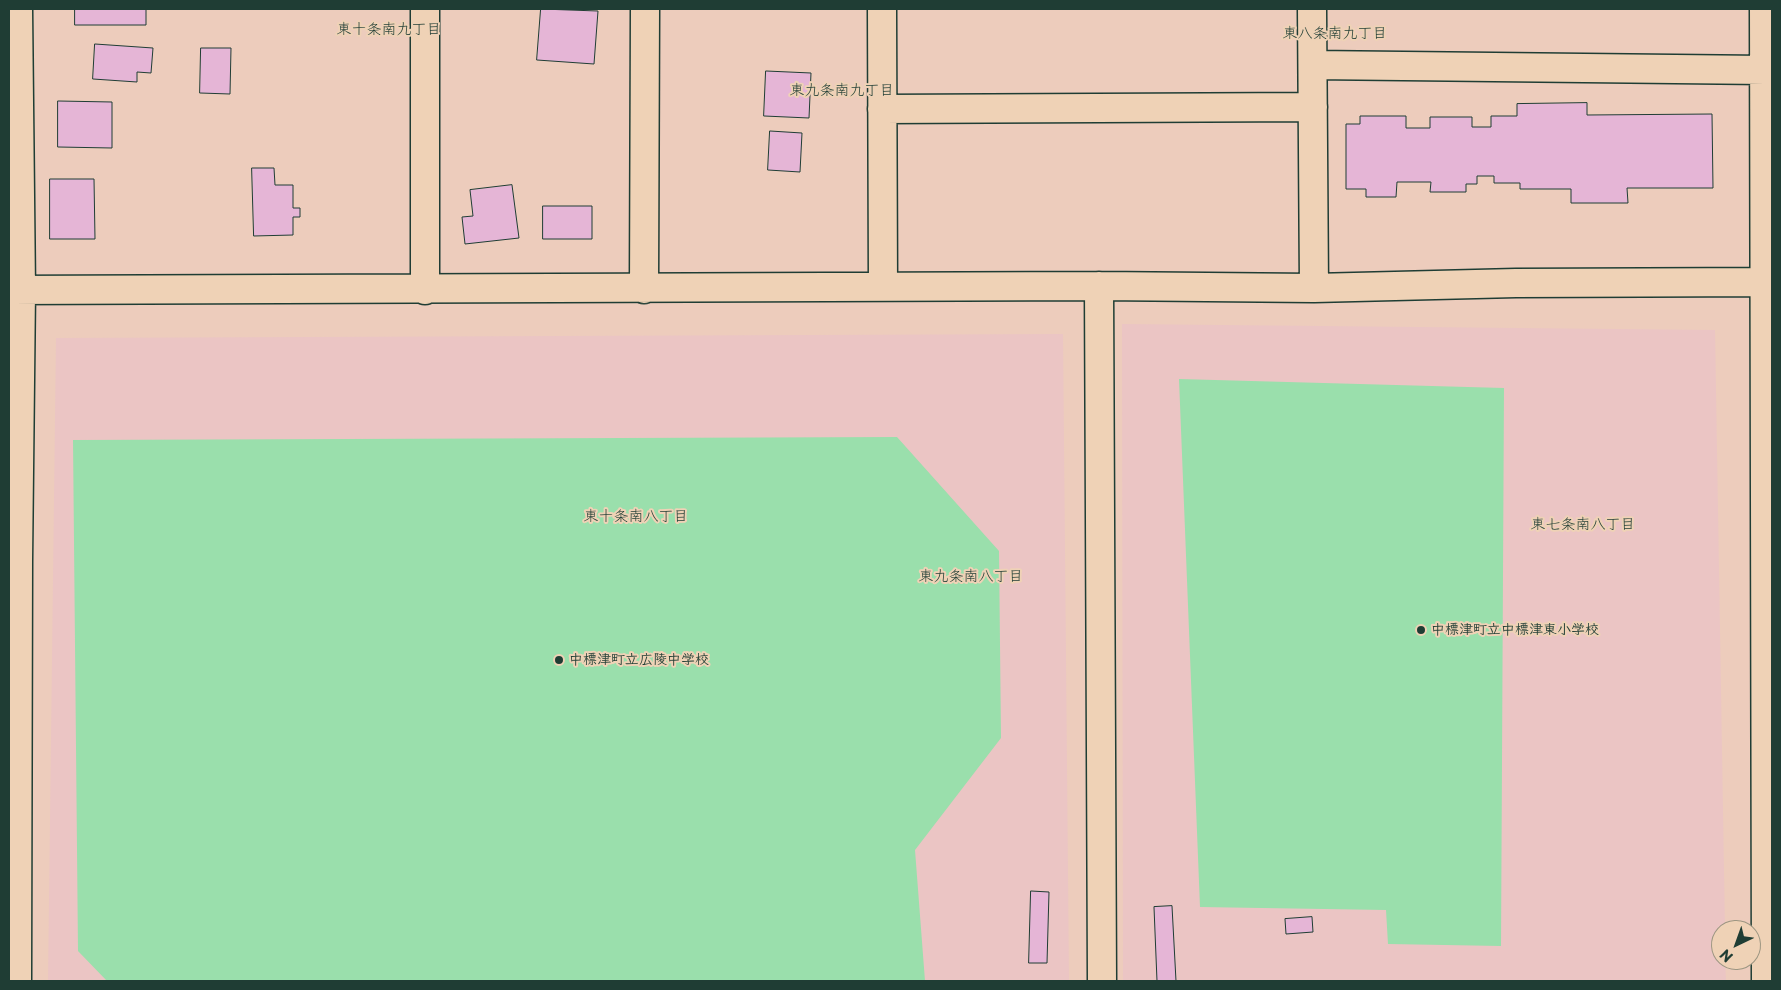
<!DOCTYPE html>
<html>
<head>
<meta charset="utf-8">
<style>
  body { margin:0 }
  #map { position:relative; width:1781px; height:990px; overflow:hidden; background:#edccbc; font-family:"Playpen Sans",sans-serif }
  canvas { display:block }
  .frame { position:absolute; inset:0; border:10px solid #1f3d34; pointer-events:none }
  .north { position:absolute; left:1711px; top:920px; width:50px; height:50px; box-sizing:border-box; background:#efd2b6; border:1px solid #9c9682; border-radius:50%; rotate:222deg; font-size:14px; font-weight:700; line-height:20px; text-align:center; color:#1f3d34 }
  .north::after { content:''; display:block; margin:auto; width:18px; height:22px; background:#1f3d34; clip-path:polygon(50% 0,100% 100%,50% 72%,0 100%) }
</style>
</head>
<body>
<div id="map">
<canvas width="1781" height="990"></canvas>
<div class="frame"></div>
<div class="north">N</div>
</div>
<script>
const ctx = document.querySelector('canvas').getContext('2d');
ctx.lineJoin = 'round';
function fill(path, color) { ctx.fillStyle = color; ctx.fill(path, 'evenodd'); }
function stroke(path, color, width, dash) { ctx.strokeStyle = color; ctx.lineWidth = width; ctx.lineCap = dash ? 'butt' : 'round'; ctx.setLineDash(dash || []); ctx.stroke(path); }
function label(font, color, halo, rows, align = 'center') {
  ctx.font = font + ' "Playpen Sans","Klee One",sans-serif'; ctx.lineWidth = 4; ctx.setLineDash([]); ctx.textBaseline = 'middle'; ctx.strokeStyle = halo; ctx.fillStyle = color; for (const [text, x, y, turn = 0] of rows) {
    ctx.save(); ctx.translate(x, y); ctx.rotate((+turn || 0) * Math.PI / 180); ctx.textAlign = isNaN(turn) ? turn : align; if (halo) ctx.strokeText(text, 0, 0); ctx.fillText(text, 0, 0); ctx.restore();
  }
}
const built = new Path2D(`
  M1122 324 1715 330 1725 930H1721V960H1725L1726 981H1123Z
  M1063 334 1069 981H48L56 338Z`);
const green = new Path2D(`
  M1179 379 1504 388 1501 946 1388 944 1386 910 1200 907Z
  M897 437 999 551 1001 738 915 850 925 981H107L78 951 73 440Z`);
const building = new Path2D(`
  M75 9H146V25H75Z
  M541 9 598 11 594 64 537 60Z
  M95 44 153 48 151 73 137 72V82L93 79Z
  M201 48H231L230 94 200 93Z
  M766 71 811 73 809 118 764 116Z
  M58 101 112 102V148L58 147Z
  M1587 103V115L1712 114 1713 188H1627L1628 203H1571V189H1520V183H1494V176H1477V184H1466V192H1430L1431 182H1397L1396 197H1366V189H1346V124H1360V116H1406V128H1430V117H1472V127H1491V116H1517V104Z
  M770 131 802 133 800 172 768 170Z
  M252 168H274L275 185H293V208H300V217H293V235L254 236Z
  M50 179H94L95 239H50Z
  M512 185 519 238 465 244 462 217 473 216 470 190Z
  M543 206H592V239H543Z
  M1031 891 1049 892 1047 963H1029Z
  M1172 906 1176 981H1157L1154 907Z
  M1312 917 1313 932 1286 934 1285 919Z`);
const minor = new Path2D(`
  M882 9 883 287
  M1312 9 1314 288
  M1764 9 1766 981
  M1313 65 1765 70
  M882 109 1313 107
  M1099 286 1102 981
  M644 289 645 9
  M9 290 1099 286 1314 288 1516 283 1772 282
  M425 290V9
  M17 981 18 561 21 290 18 9`);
const markers = [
  [1421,630,5,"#1f3d34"],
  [559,660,5,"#1f3d34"]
];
const poiNames = [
  ["中標津町立中標津東小学校",1431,630],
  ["中標津町立広陵中学校",569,660]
];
const neighbourhoodNames = [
  ["東十条南九丁目",389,30],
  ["東八条南九丁目",1335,34],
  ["東九条南九丁目",842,91],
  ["東十条南八丁目",636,517],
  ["東七条南八丁目",1583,525],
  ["東九条南八丁目",971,577]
];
fill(built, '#ebc5c4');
fill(green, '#9adfac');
fill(building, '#e5b5d6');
stroke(building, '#1f3d34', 1);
stroke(minor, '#1f3d34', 31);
stroke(minor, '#efd2b6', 28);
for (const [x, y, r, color] of markers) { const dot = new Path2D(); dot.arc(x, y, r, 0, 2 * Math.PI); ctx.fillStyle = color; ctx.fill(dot); stroke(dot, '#efd2b6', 2); }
label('bold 14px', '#1f3d34', '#efd2b6', poiNames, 'left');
label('15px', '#1f3d34', '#efd2b6', neighbourhoodNames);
</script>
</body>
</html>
